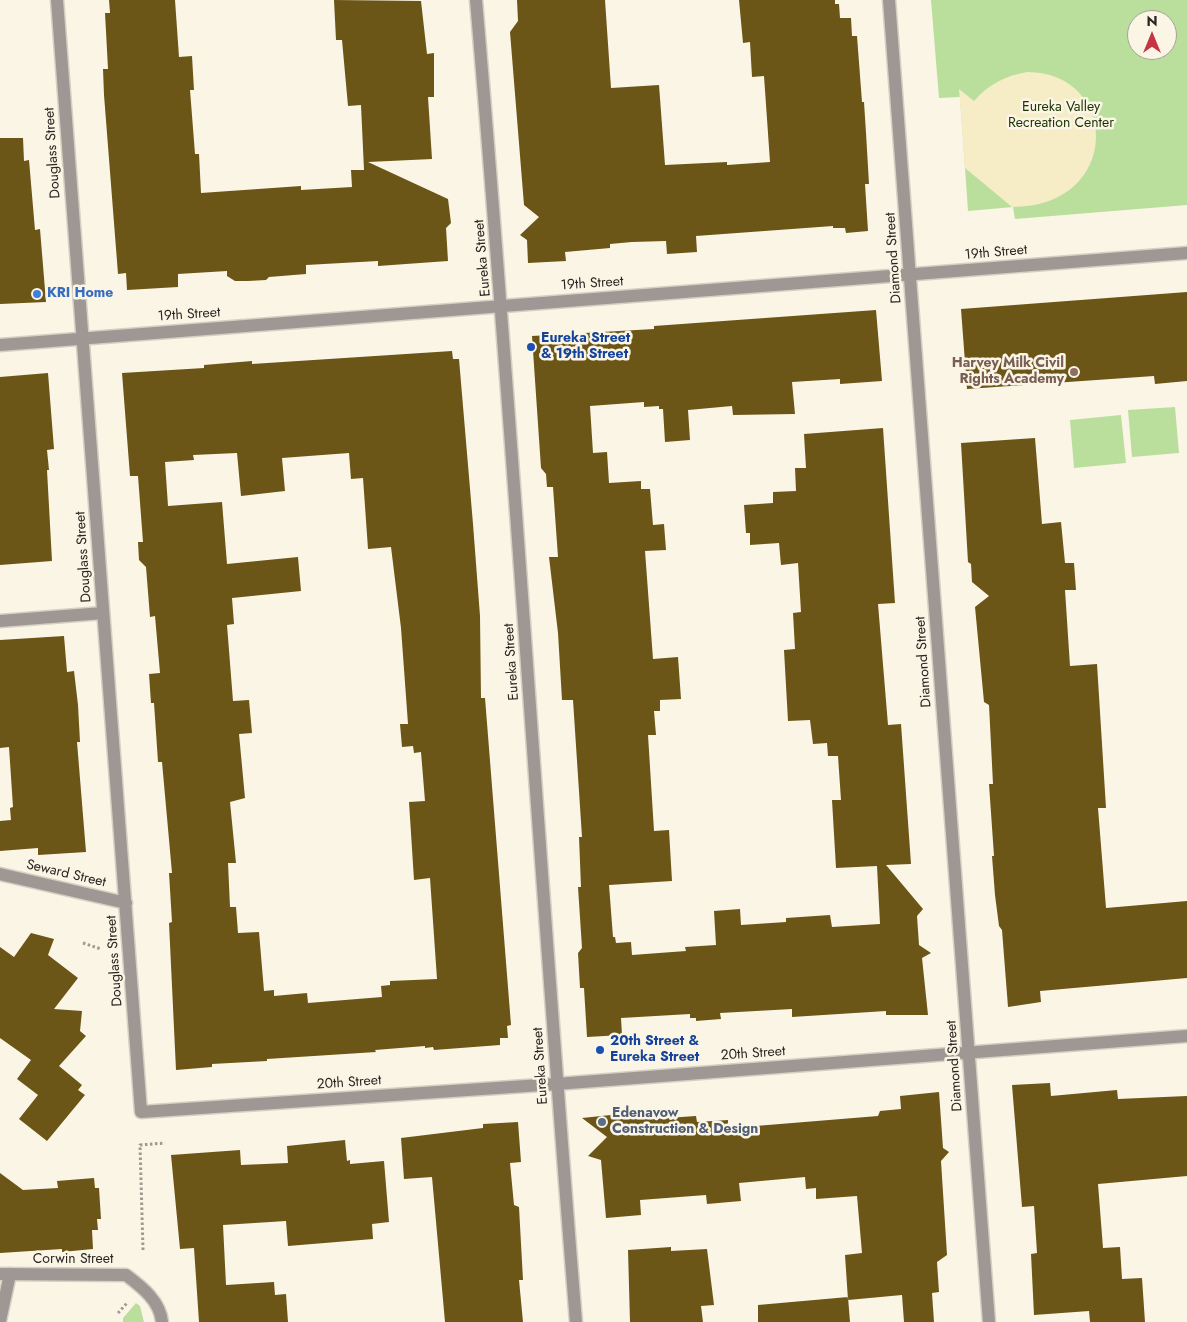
<!DOCTYPE html>
<html>
<head>
<meta charset="utf-8">
<style>
  body { margin:0 }
  #map { position:relative; width:1187px; height:1322px; overflow:hidden; background:#fbf5e6; font-family:Jost,sans-serif }
  canvas { display:block }
  .north { position:absolute; left:1127px; top:10px; width:50px; height:50px; box-sizing:border-box; background:#fbf5e6; border:1px solid #a7a297; border-radius:50%; rotate:0deg; font-size:14px; font-weight:700; line-height:20px; text-align:center; color:#282621 }
  .north::after { content:''; display:block; margin:auto; width:18px; height:22px; background:#c53544; clip-path:polygon(50% 0,100% 100%,50% 72%,0 100%) }
</style>
</head>
<body>
<div id="map">
<canvas width="1187" height="1322"></canvas>
<div class="north">N</div>
</div>
<script>
const ctx = document.querySelector('canvas').getContext('2d');
ctx.lineJoin = 'round';
function fill(path, color) { ctx.fillStyle = color; ctx.fill(path, 'evenodd'); }
function stroke(path, color, width, dash) { ctx.strokeStyle = color; ctx.lineWidth = width; ctx.lineCap = dash ? 'butt' : 'round'; ctx.setLineDash(dash || []); ctx.stroke(path); }
function label(font, color, halo, rows, align = 'center') {
  ctx.font = font + ' Jost,sans-serif'; ctx.lineWidth = 5; ctx.setLineDash([]); ctx.textBaseline = 'middle'; ctx.strokeStyle = halo; ctx.fillStyle = color; for (const [text, x, y, turn = 0] of rows) {
    ctx.save(); ctx.translate(x, y); ctx.rotate((+turn || 0) * Math.PI / 180); ctx.textAlign = isNaN(turn) ? turn : align; if (halo) ctx.strokeText(text, 0, 0); ctx.fillText(text, 0, 0); ctx.restore();
  }
}
const green = new Path2D(`
  M931 0H1187V205L1015 219 1013 207 968 211 960 97 939 98ZM1137 20H1167V50H1137Z
  M1175 407 1179 453 1132 457 1128 410Z
  M1121 415 1126 463 1074 468 1070 420Z
  M136 1303 140 1306 144 1322H123V1318Z`);
const sand = new Path2D(`
  M1027 72C1120 72 1123 207 1012 207L965 168 959 89 974 101C989 84 1005 76 1027 72Z`);
const building = new Path2D(`
  M109 0H175L179 57 192 56 194 90H190L195 154H199L201 193 301 186V190L352 187 351 170H364L361 105 348 106 342 40H336L334 0 421 1 427 54 434 53V97H428L432 159 368 162 448 199 451 223 446 228 448 261 378 266V261L306 265V274L269 277 266 280 248 281H235L227 276V271L178 274V287L127 290 126 273 118 274 104 95 103 69H108L105 13H110Z
  M517 0H605L611 88 659 85 665 165 727 162V165L770 162 764 76 752 77 750 42 743 43 739 0H835V4H839L840 18H851L852 36H857L862 102H864L866 133 869 184H865L868 231 846 233 845 228H833V226L696 236 697 252 667 254 666 241 632 242 610 244V248L565 252 566 261 528 263 527 240 520 235 539 217 524 205 510 32 518 21Z
  M0 138H23L24 161 29 160 35 230 40 229 46 302 0 304Z
  M1187 292V381L1155 384 1154 376 967 389 961 309Z
  M876 310 882 381 840 384V379L792 382 795 414 733 415 732 406 688 410 690 440 665 442 663 409H659V406L644 407V402L590 406 593 453 607 452 609 483 641 481V489H650L653 525 664 524 666 550 645 551 653 659 678 657 681 699 660 700V711H654L656 735H648L654 831 669 830 672 881 609 885 613 937H615L616 943 631 942 632 955 686 951 685 947 716 945 714 911 740 909 741 925 786 922V918L830 915 832 927 880 924 877 866 836 868 832 800H841L838 756H828L827 743 813 744 810 720 788 721 784 650 795 649 793 613 801 612 798 563 781 565 779 543 750 545V533H746L744 505 773 503V492L796 491 795 468H806L804 434 883 428 895 603 878 604 888 725 901 724 911 864 886 865 923 909 917 916 919 945 931 953 922 958 928 1015H886V1011L792 1017V1009L720 1013 721 1019 696 1021V1018H690V1014L621 1018 622 1035 587 1037 584 988H580L578 953 582 948 578 887H581L579 837H582L573 700H562L558 633 549 557H558L553 487H547L546 474 541 468 532 336 654 329V326Z
  M452 351 453 359H459L473 524 480 616 481 698H485L511 1025 507 1026 508 1038H500V1045L434 1050 433 1047 425 1048V1046L375 1050 376 1052 267 1059V1061L212 1064V1067L176 1070 169 923 172 922 169 873H172L162 762H158L154 703H151L149 674 160 673 155 616 150 617 146 567 139 560 138 542H143L138 476H130L122 373 204 368V365L252 361V364ZM237 453 241 496 285 491 282 458 349 453 351 479 363 478 368 549 391 547 401 628 408 724H400L402 747 413 746 414 753 421 752 425 801 409 802 414 880 430 878 437 979 390 981V985L381 986 382 997 308 1003 307 993 274 996V990L264 991 259 932 238 933 236 907H230L228 863H236L230 802 245 798 239 734 252 733 249 700 233 701 227 625 234 624 232 598 301 591 298 557 227 564 222 502 168 506 165 462 194 460 193 455Z
  M48 373 54 449 47 450 49 470H47L52 561 0 565V377Z
  M1035 438 1042 524 1061 522 1065 563H1074L1076 590H1065L1070 666 1097 664 1106 808H1098L1106 908 1187 901V978L1040 991 1041 1002 1008 1007 1002 930 999 926 995 895 992 856H994L989 784H993L989 705 984 702 975 607 989 596 972 582 971 564 968 562 961 443Z
  M64 636 67 672 74 671 78 705 80 742H77L86 852 38 855V848L0 851V821L11 820 10 808 13 807 9 747 0 748V640Z
  M31 933 54 939 48 955 78 978 54 1009 82 1011 80 1031 86 1036 59 1066 82 1085 78 1090 85 1095 47 1141 19 1119 38 1095 17 1079 31 1060 0 1038V947L14 957Z
  M1050 1083 1051 1096 1117 1090 1118 1099 1187 1096V1176L1098 1184 1103 1248 1120 1247 1122 1279 1142 1278 1145 1322H1090L1089 1311 1034 1315 1031 1254 1037 1253 1034 1206 1022 1207 1012 1085Z
  M939 1092 943 1148 949 1152 941 1161 947 1255 937 1262 939 1292 932 1293 934 1322H904L902 1295 848 1300 845 1255 862 1253 857 1196 816 1199V1188L806 1189 805 1177 739 1183 741 1201 707 1204 706 1195 640 1200 641 1215 606 1218 601 1160 588 1156 607 1137 582 1118 630 1113 634 1118 652 1116V1119L696 1116 697 1122 728 1120V1125L731 1128 878 1116 880 1111 901 1109 900 1096Z
  M518 1122 521 1162 510 1163 514 1205 519 1207 523 1280H519L523 1322H445L432 1177 404 1179 401 1138 483 1128V1124Z
  M345 1140 347 1161 350 1160V1164L384 1161 389 1222 372 1224 373 1239 288 1246 286 1221 223 1225 226 1285 274 1282 275 1295 286 1294 288 1322H199L194 1248 180 1249 171 1155 240 1150 241 1165 288 1163 287 1146Z
  M0 1173 23 1190 58 1188 57 1181 94 1178 95 1188H99L101 1219H97L98 1230H92L93 1249 62 1252V1249L0 1253Z
  M671 1247V1251L707 1249 714 1305 701 1306 703 1322H630L628 1250Z
  M848 1297 850 1322H758V1305Z`);
const path = new Path2D(`
  M83 943 101 949
  M143 1250 140 1145 165 1143
  M118 1313 128 1302`);
const lane = new Path2D(`
  M0 1321 10 1274`);
const street = new Path2D(`
  M57 0 141 1112 556 1084 1187 1036
  M476 0C514 440 540 882 576 1322
  M889 0 989 1322
  M0 345 1187 253
  M0 621 103 613
  M0 874 126 903
  M0 1274 126 1275C142 1287 160 1301 162 1322`);
const markers = [
  [37,294,5,"#3f7fe0"],
  [531,347,5,"#1a4fb4"],
  [1074,372,5,"#8d6e63"],
  [600,1050,5,"#1a4fb4"],
  [602,1122,5,"#5c6f8a"]
];
const parkNames = [
  ["Eureka Valley",1061,108],
  ["Recreation Center",1061,124]
];
const streetNames = [
  ["Douglass Street",53,153,-94],
  ["19th Street",996,253,-5],
  ["Eureka Street",483,258,-95],
  ["Diamond Street",894,258,-94],
  ["19th Street",592,284,-4],
  ["19th Street",189,315,-4],
  ["Douglass Street",84,557,-94],
  ["Eureka Street",512,662,-94],
  ["Diamond Street",924,662,-94],
  ["Seward Street",66,874,13],
  ["Douglass Street",115,961,-94],
  ["20th Street",753,1054,-4],
  ["Eureka Street",541,1066,-94],
  ["Diamond Street",955,1066,-94],
  ["20th Street",349,1083,-4],
  ["Corwin Street",73,1260]
];
const shopNames = [
  ["KRI Home",47,294]
];
const transitNames = [
  ["Eureka Street",541,339],
  ["& 19th Street",541,355],
  ["20th Street &",610,1042],
  ["Eureka Street",610,1058]
];
const educationNames = [
  ["Harvey Milk Civil",1064,364],
  ["Rights Academy",1064,380]
];
const serviceNames = [
  ["Edenavow",612,1114],
  ["Construction & Design",612,1130]
];
fill(green, '#badf9c');
fill(sand, '#f6ecc6');
fill(building, '#6b5617');
stroke(lane, '#d5d0c3', 15);
stroke(street, '#d5d0c3', 15);
stroke(path, '#9e9a8f', 3, [2.5, 2.5]);
stroke(lane, '#9e9894', 12);
stroke(street, '#9e9894', 12);
for (const [x, y, r, color] of markers) { const dot = new Path2D(); dot.arc(x, y, r, 0, 2 * Math.PI); ctx.fillStyle = color; ctx.fill(dot); stroke(dot, '#fbf5e6', 2); }
label('14px', '#1b3200', '#fbf5e6', parkNames);
label('14px', '#282621', '#fbf5e6', streetNames);
label('bold 14px', '#366cbe', '#fbf5e6', shopNames, 'left');
label('bold 14px', '#164399', '#fbf5e6', transitNames, 'left');
label('bold 14px', '#785e54', '#fbf5e6', educationNames, 'right');
label('bold 14px', '#4e5e75', '#fbf5e6', serviceNames, 'left');
</script>
</body>
</html>
